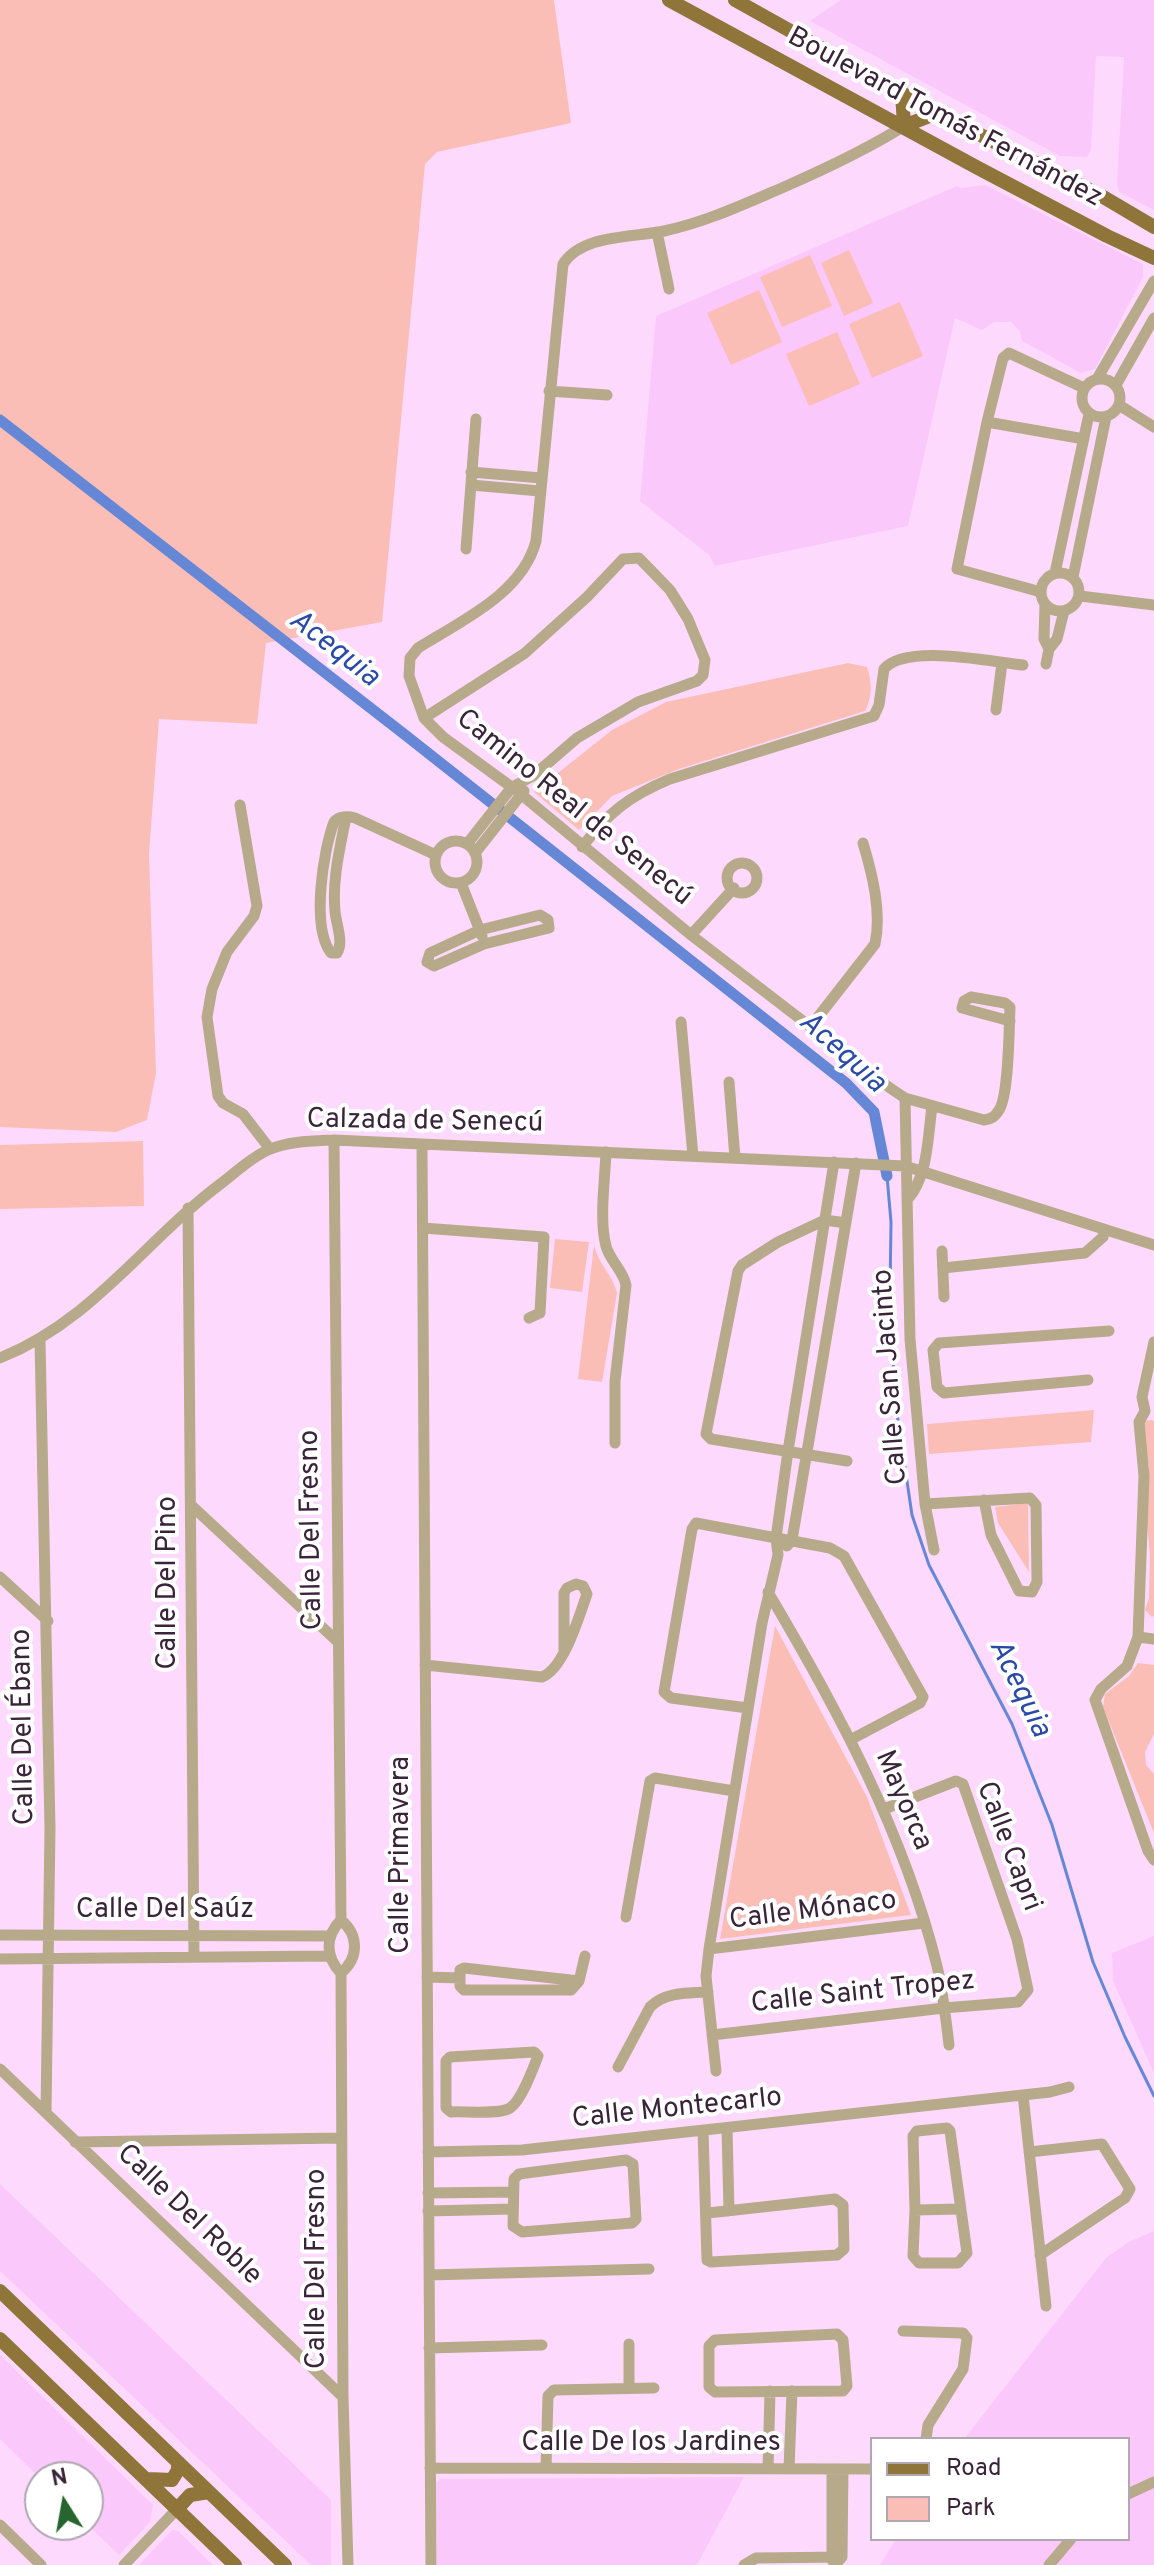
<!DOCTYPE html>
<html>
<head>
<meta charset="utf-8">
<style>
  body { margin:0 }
  #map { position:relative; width:1154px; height:2565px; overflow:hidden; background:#fddafd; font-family:Overpass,sans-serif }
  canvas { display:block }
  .legend { position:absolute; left:870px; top:2437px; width:260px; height:104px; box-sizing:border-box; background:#fff; border:2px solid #b0a7b0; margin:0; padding:10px 14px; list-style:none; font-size:24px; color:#3a243a }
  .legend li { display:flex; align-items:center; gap:16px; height:40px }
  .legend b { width:40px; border:2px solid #b0a7b0 }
  .north { position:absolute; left:24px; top:2461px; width:80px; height:80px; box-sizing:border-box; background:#fff; border:2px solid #b0a7b0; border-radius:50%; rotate:349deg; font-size:22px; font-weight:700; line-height:32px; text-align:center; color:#3a243a }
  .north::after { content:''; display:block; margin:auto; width:28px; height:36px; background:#26652e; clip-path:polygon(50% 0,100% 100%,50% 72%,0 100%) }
</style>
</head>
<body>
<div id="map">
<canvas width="1154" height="2565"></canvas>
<ul class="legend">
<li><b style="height:10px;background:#8f753a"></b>Road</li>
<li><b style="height:22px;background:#fbbeb7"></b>Park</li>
</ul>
<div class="north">N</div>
</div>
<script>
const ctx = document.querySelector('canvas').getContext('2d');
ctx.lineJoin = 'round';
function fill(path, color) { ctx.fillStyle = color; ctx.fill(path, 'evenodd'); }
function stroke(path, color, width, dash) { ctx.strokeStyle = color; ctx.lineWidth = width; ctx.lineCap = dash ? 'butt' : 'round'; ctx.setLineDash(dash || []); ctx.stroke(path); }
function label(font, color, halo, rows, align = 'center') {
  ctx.font = font + ' Overpass,sans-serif'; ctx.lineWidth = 8; ctx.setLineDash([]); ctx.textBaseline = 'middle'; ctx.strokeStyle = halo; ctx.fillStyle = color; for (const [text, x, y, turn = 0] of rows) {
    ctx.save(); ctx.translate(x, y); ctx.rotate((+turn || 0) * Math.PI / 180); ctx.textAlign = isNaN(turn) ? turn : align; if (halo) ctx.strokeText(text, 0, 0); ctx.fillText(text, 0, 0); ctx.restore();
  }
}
const built = new Path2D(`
  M841 0H1154V210L1119 192 1117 184 1124 57 1096 56 1091 150 1087 157 1060 156 810 21Z
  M985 185 1143 264V277L1095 369 1081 373 1022 341 1020 331 1011 322H994L982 330 955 318 908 526 715 566 709 555 640 501 656 316 957 186 961 188Z
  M1154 1936V2073L1113 1981 1112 1953Z
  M0 2184 331 2500V2565H311L0 2271Z
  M1154 2231V2565H880L896 2539H1128V2439H964L1106 2258 1129 2242Z
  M0 2355 153 2505 150 2522 119 2555 88 2525V2477L40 2478 0 2439Z
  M744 2477 697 2565H437L436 2483 441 2479Z
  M172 2530 178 2531 213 2565H139Z`);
const green = new Path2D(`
  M0 0H554L571 123 437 152 425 164 382 622 266 643 257 724 159 719 149 854 156 1073 147 1120 116 1132 0 1127Z
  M849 250 873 303 844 316 821 263Z
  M810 255 832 306 782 327 760 277Z
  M759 290 782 342 731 365 707 313Z
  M900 302 923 356 872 378 849 324Z
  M837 332 860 384 809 406 786 354Z
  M848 663 867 667C872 683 873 695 865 711L679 769 612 796 579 830 534 792 612 730 666 702Z
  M143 1141 144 1206 0 1209V1145Z
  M555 1239 589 1242 582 1292 550 1288Z
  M594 1245C598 1264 613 1275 617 1293L602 1382 578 1379Z
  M1094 1410 1091 1442 929 1454 927 1424Z
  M1151 1420 1154 1421V1616L1152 1617 1145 1610 1149 1598 1150 1555 1147 1523 1149 1468 1143 1421Z
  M1028 1503 1029 1572 998 1523 995 1507Z
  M775 1626 867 1797 911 1915 720 1939Z
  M1138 1663 1154 1665V1734L1145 1752 1146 1765 1154 1774V1833L1103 1707 1105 1694 1129 1676Z`);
const stream = new Path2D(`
  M887 1176 891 1222 890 1294 895 1400 912 1515 929 1565 1012 1724 1052 1825 1093 1962 1125 2037 1154 2096`);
const canal = new Path2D(`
  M0 420 404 734 846 1083 874 1112 887 1176`);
const minor = new Path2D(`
  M904 126C866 150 825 169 784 187 744 204 706 222 664 231 631 238 583 234 563 264L536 541C522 594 461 621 418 648L410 658 409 676 424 718 443 737 517 791 691 935 890 1088 905 1098 984 1120C991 1119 995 1117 999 1110 1009 1096 1009 1027 1010 1007L1005 1003 971 997 964 1001 962 1008 1010 1021
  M657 232 669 289
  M1082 398a19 19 0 1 1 38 0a19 19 0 1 1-38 0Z
  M1097 379 1154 281
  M1116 385 1154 318
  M549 391 607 395
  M1119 405 1154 427
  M987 422 1084 439
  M471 472 541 478
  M471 485 540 491
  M466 549 476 419
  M1041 592a19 19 0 1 1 38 0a19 19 0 1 1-38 0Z
  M1055 573 1089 414
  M1073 577 1106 417
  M1041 592 957 569 987 422 1003 358 1009 353 1084 388
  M1080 596 1154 605
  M1045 604 1044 639 1049 649
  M1046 664 1049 649 1057 639 1064 611
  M996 710 1002 663
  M424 718 525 653 587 597 623 559 639 558 670 590 688 619 705 660 703 675 697 681 638 702 577 738 533 776 512 787 467 844
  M240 805 257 906 254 916 227 952 212 989 207 1017 218 1096 223 1103 243 1114 270 1149
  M346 817C340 848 332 879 335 911 336 924 344 942 337 953H331C311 927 323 851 334 822 339 816 348 816 355 818L436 855
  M435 862a21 21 0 1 1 42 0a21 21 0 1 1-42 0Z
  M582 847C608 813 629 796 670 779L874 716 879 705 884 669C906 643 991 662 1023 665
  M475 853 524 791
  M727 878a15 15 0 1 1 30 0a15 15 0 1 1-30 0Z
  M461 883 482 936
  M540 915 548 920 549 928 484 944 434 966 427 962 430 953 480 930Z
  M691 935 734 888
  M681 1022 693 1156
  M811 1026 875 944C882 912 872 873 863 843
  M729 1082 735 1158
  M905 1098 910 1339 925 1504 934 1550
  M334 1140 341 1920C325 1936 325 1957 341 1973L343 2397 348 2565
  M422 1144 431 2565
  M606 1152C605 1180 599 1220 606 1246 610 1261 623 1270 626 1285L615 1381V1443
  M908 1199C928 1176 928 1136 932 1106
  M188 1208 194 1957
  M846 1223 825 1220 778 1242 742 1265 738 1271 706 1434 711 1439 847 1461
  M423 1228 544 1237 540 1313 529 1318
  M942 1251 944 1297
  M943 1268 1085 1253 1103 1237 1104 1229
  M40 1340 50 1828 46 2112
  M1154 1342 1142 1397 1145 1411 1139 1422 1144 1476 1138 1637 1127 1666 1101 1689 1095 1700 1148 1851 1154 1860
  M0 1358C93 1321 145 1240 223 1182 237 1171 252 1157 268 1150 288 1141 312 1141 334 1140L905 1166 1154 1245
  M1088 1380 944 1393 937 1387 933 1350 939 1343 1109 1331
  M925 1504 1030 1498 1036 1505 1037 1582 1032 1592 1019 1591 991 1535 984 1500
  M192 1506 338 1642
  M787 1546 792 1540 856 1163
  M0 1577 48 1621
  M768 1592C838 1710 904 1833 937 1966 943 1992 946 2019 949 2045
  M1138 1637 1154 1639
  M425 1665 542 1677C564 1669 579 1616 587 1594L583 1586 576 1584 567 1588 564 1593V1653
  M748 1708 671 1698 664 1692 692 1529 696 1523 830 1548 844 1556 923 1697 920 1703 850 1740
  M626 1917 650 1781 655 1778 734 1791
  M341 1920C359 1935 359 1958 341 1973
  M0 1935 330 1936
  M709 1949 924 1923
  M0 1959 330 1956
  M427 1977 460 1978
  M579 1981 464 1968 460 1970V1986L464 1990H571L579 1981 585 1956
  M712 2035 944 2008 1018 2002 1028 1990 1017 1939 963 1784 956 1781 884 1809
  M534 2052 538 2056C533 2069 521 2101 510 2108 499 2115 465 2111 451 2112L446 2108V2061L450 2057Z
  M618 2067 650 2007C665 1992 687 1993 708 1992
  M0 2069 343 2397
  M716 2071 706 1976 709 1949 762 1623 778 1555 776 1538 788 1451 834 1162
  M1023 2095 1046 2306
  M947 2128 950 2131 967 2253 958 2263H919L913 2256 915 2210 913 2136 917 2131Z
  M727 2129 729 2211
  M703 2131 707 2260 711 2262 837 2255 844 2249 843 2205 835 2199 708 2213
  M75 2142 341 2138
  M428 2152 522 2150 1050 2092 1069 2087
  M1029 2152 1102 2144 1130 2189 1125 2198 1040 2255
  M626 2160 633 2164 636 2219 632 2223 522 2232 513 2226 514 2179 519 2174Z
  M428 2193 513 2192
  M915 2210 961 2209
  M428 2211 513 2209
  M429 2275 649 2269
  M903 2331 963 2333 967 2338 963 2369 928 2425 926 2439
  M837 2334 843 2340 847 2386 843 2391 715 2392 709 2387V2346L715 2340Z
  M629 2344V2388
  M429 2348 542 2345
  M430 2468 872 2469
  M546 2468 548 2396 554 2390 654 2388
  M768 2469 770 2391
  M789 2469 792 2391
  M1128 2494 1154 2482
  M0 2525 41 2565
  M832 2560V2469
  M124 2565 178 2508
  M744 2565 756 2558 842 2557
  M835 2565 842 2557 843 2469
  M1049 2565 1071 2539`);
const major = new Path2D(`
  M669 0 978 168 1107 236 1154 258
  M735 0 937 113 1105 198 1154 227
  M902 92 904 126 937 113
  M0 2291 285 2565
  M0 2339 235 2565
  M148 2479 172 2480 178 2470V2462
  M178 2508 190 2495 209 2492`);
const streetNames = [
  ["Boulevard Tomás Fernández",944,119,28],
  ["Camino Real de Senecú",573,809,39],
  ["Calzada de Senecú",425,1123,1],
  ["Calle San Jacinto",892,1377,-94],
  ["Calle Del Fresno",313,1530,-91],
  ["Calle Del Pino",169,1583,-90],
  ["Calle Del Ébano",25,1727,-91],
  ["Mayorca",902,1801,67],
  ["Calle Capri",1007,1847,69],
  ["Calle Primavera",402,1855,-90],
  ["Calle Del Saúz",165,1911],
  ["Calle Mónaco",813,1912,-7],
  ["Calle Saint Tropez",863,1994,-6],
  ["Calle Montecarlo",677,2110,-6],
  ["Calle Del Roble",188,2216,44],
  ["Calle Del Fresno",318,2269,-90],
  ["Calle De los Jardines",651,2444]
];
const waterNames = [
  ["Acequia",333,650,38],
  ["Acequia",841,1054,42],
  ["Acequia",1018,1689,64]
];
fill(built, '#fac8fb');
fill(green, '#fbbeb7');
stroke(stream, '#6687d6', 3);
stroke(canal, '#6687d6', 11);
stroke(minor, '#b7aa8b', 11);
stroke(major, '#8f753a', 14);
label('28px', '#3a243a', '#fff', streetNames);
label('italic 30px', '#2a4aa8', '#fff', waterNames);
</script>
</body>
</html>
